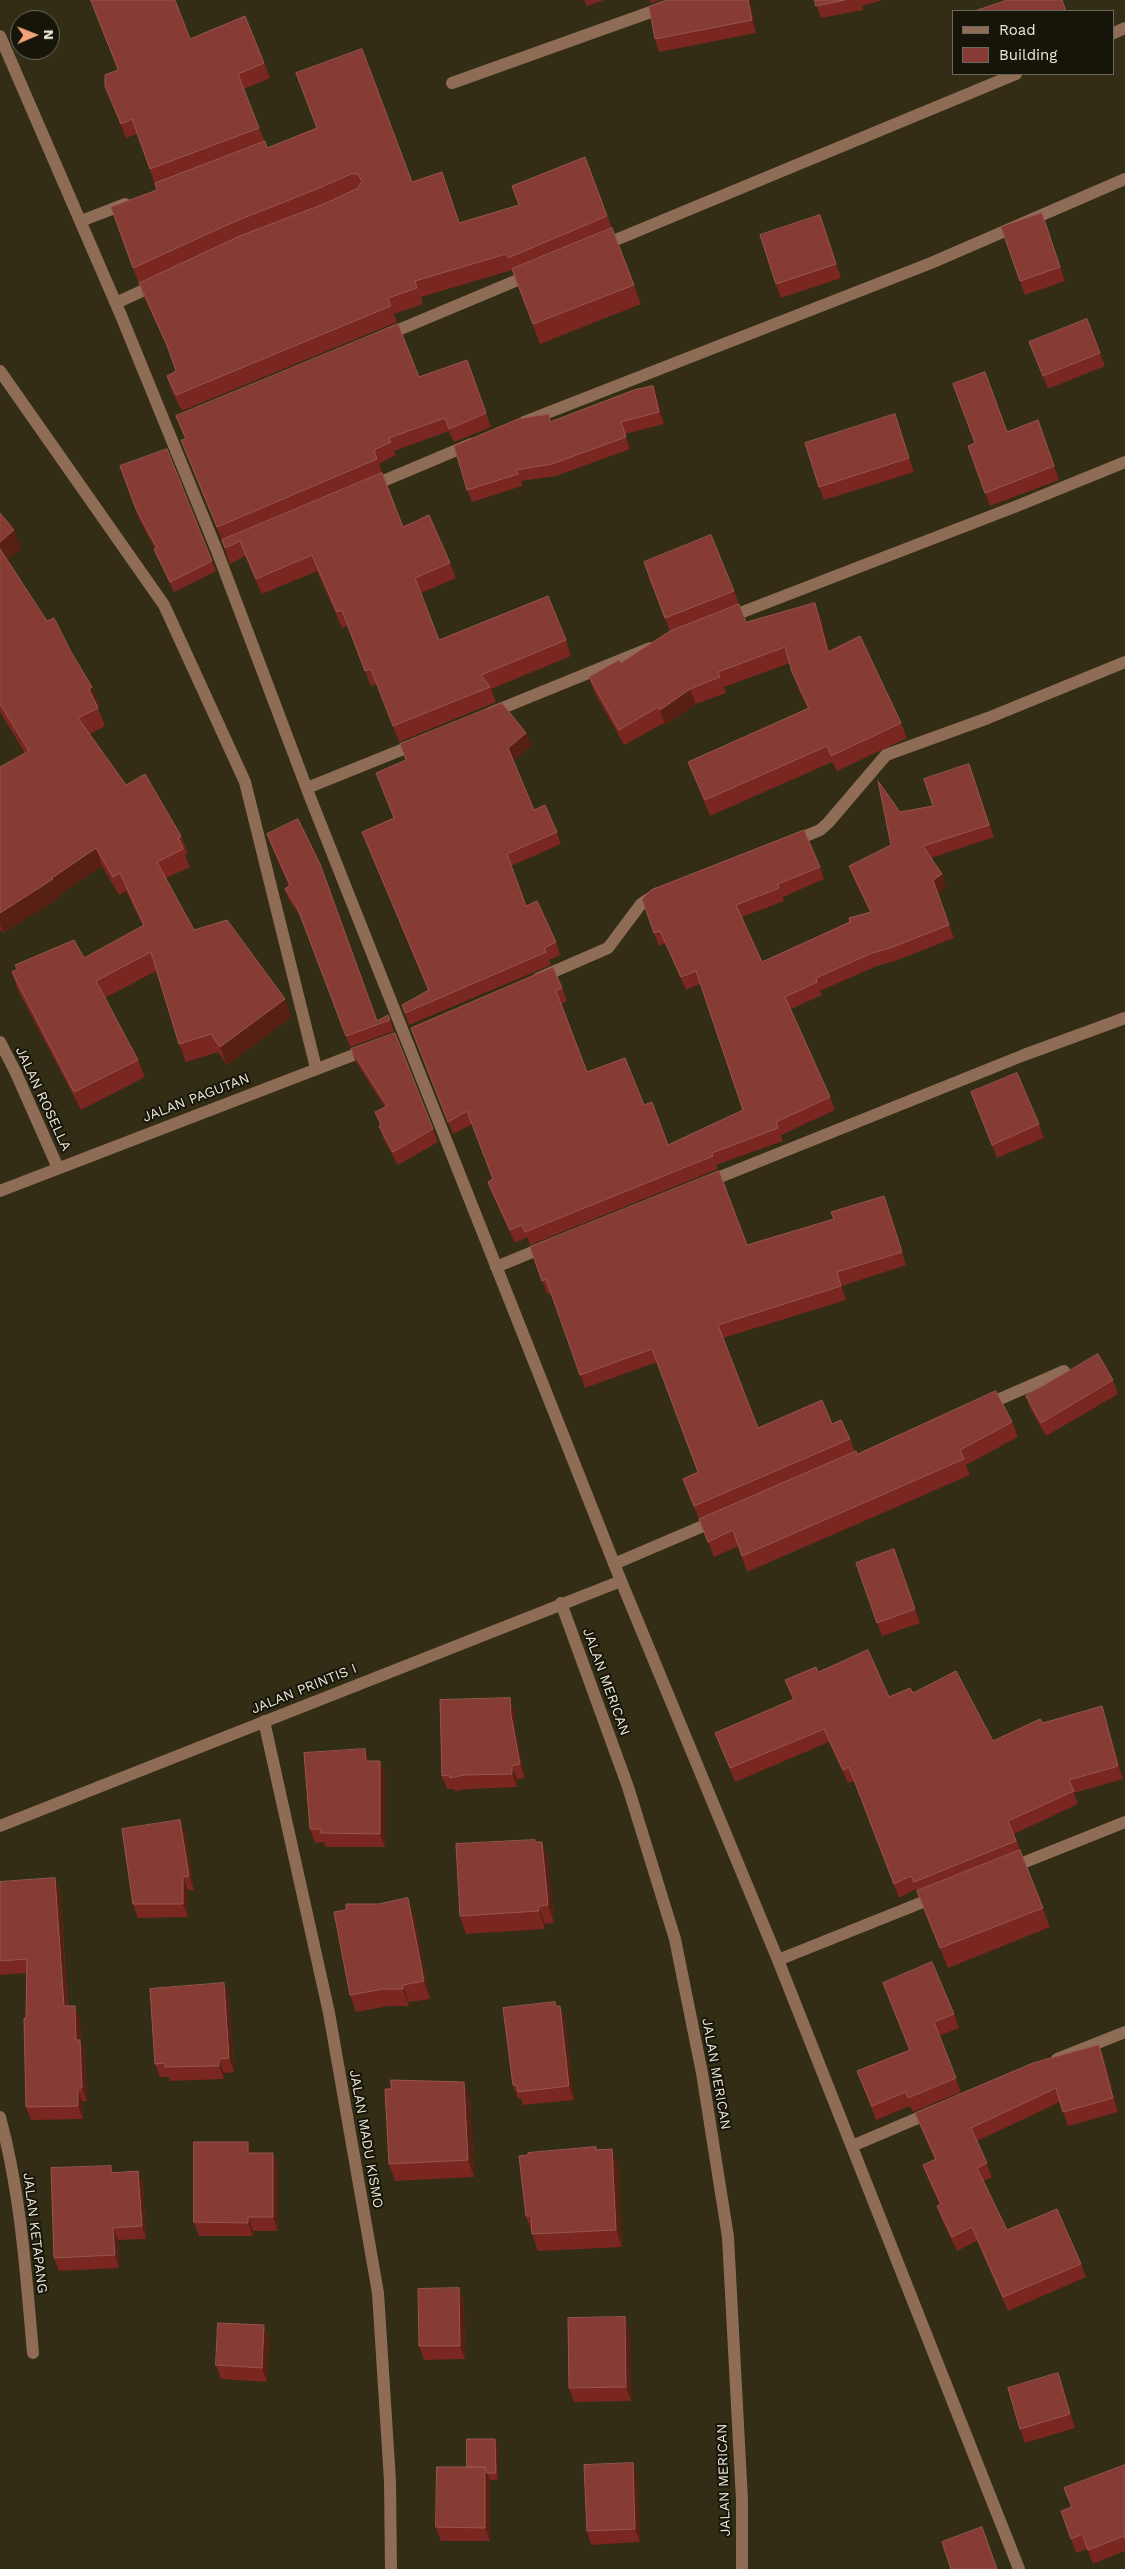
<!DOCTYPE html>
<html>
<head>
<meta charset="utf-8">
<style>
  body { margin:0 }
  #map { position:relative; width:1125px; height:2569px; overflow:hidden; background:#322d14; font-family:"Work Sans",sans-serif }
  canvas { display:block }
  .legend { position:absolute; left:952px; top:10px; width:162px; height:65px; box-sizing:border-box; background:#17150a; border:1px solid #6c6a5d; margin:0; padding:6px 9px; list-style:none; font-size:15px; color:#ece9da }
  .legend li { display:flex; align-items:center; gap:10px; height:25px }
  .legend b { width:25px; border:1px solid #6c6a5d }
  .north { position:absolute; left:10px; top:10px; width:50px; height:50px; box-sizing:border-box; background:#17150a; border:1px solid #6c6a5d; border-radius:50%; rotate:89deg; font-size:14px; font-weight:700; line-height:20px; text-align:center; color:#ece9da }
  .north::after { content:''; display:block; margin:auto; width:18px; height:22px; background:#f0a279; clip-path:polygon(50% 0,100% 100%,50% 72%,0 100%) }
</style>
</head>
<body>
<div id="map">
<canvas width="1125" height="2569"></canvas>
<ul class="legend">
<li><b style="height:6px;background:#8f6c55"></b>Road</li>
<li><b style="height:14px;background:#863b35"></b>Building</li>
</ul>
<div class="north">N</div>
</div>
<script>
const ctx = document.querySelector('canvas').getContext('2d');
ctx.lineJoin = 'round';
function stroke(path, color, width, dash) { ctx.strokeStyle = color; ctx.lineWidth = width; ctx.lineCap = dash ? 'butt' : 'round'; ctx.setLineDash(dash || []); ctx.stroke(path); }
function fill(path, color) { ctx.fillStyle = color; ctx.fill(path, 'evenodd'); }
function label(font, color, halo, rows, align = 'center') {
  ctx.font = font + ' "Work Sans",sans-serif'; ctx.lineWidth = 4; ctx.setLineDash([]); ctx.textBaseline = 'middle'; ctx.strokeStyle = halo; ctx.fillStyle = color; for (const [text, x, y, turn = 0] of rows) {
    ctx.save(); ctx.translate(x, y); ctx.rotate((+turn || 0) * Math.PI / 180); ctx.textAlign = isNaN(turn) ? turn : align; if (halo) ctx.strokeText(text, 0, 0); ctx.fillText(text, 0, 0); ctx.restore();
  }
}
const minor = new Path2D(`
  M1114 33 1125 28
  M0 36 120 313 217 551 310 797 621 1581 778 1960 1019 2569
  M452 83 684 0
  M81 221 125 204
  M601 246 1016 74
  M116 303 157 284
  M384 336 532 274
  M0 371 164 605 245 782 316 1068
  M524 422 931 263 1125 179
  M369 487 471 444
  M727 618 1017 506 1125 462
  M490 713 650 648
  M307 788 416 744
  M791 842 820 830 828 823 886 755 988 718 1125 662
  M539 978 608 948 641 904 658 893
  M0 1042 16 1073 58 1168
  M705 1183 1024 1055 1125 1018
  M0 1191 369 1049
  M496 1267 547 1246
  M986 1405 1064 1371
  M614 1564 717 1520
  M561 1603 628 1787 675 1939 702 2073 728 2237 742 2500V2569
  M264 1721 329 2013 378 2293 390 2481 391 2569
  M0 1826 621 1581
  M1010 1868 1125 1822
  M778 1960 938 1896
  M1057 2059 1125 2032
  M0 2117C21 2194 26 2275 33 2353
  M852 2146 932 2112`);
const wall = new Path2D(`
  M584 0H604L587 6Z
  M650 0H660L651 3Z
  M750 0 756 33 659 52 655 39Z
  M815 0H883L862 6 863 10 821 18Z
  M190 39 264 63 270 78 244 89 267 148 412 182 442 172 460 223 519 205 512 186 585 157 612 228 641 304 540 344 512 270 421 297 423 304 394 314 397 322 182 411 172 392 167 376 176 371 172 358 145 299 139 283V284L111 207 157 190 137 134 126 138 105 86 117 70Z
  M1042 213 1065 281 1025 295 1001 227Z
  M820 215 841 278 781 298 776 284Z
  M1087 319 1105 366 1048 389 1029 342Z
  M467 360 491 427 454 442 449 431 394 451 396 455 379 464 403 527 450 563 456 578 421 593 439 640H566L571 656 491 689 496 702 399 742 377 684 371 686 347 626 342 628 317 571 262 594 245 556 230 564 222 540 186 453 181 440 185 439 176 416 419 377Z
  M657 397 664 424 625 434 630 449 556 476 521 481 522 486 472 502 467 490 552 422Z
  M895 414 914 472 824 500 819 487Z
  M1038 420 1059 480 990 506 968 446Z
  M120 466 212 561 216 571 174 592 158 559 154 549H155L139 519Z
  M0 513 21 548 7 560 47 621 71 652 99 705 97 706 105 726 90 734 126 785 181 836 188 854 185 855 190 867 166 878 194 930 291 1017 227 1065 218 1052 186 1062 179 1044 156 971 105 998 138 1060 145 1077 81 1110 18 990 12 972 84 958 143 926 126 891 119 895 102 866 59 895 60 897 3 933 1 930 0 931V767L25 753 0 712Z
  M648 576 734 591 746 622 821 619 829 651 901 723 907 738 837 771 832 762 710 816 694 777 688 762 808 709 798 688 790 663 724 687 726 693 696 704 665 725 664 723 624 745 595 693 589 677 621 663 670 631Z
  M526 733 531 746 513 760 534 810 557 832 561 844 511 866 526 906 556 942 560 955 549 960 551 965 409 1025 402 1005 428 991 362 832 394 818Z
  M969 764 994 837 931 858 946 887 937 893 954 938 895 961 877 966 820 991 822 995 791 1009 830 1097 835 1110 781 1135 783 1141 716 1165 718 1169 530 1245 527 1237 515 1243 492 1194 488 1182 493 1179 472 1124 453 1134 411 1028 562 988 567 1001 561 1004 587 1072 644 1105 668 1145 743 1110 700 984 686 990 665 943 659 946 642 899 820 867 824 879 783 897 784 901 742 917 762 962 870 912 854 879 849 866 891 845 900 812 933 806Z
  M267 834 377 1021 388 1015 394 1031 350 1047 301 917 289 900 285 889 289 886 271 845Z
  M351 1049 433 1129 438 1142 398 1165 384 1140 379 1126 380 1125 385 1107 356 1062Z
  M971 1092 1039 1124 1044 1138 997 1158Z
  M889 1209 906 1265 842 1286 846 1300 723 1338 758 1428 832 1424 850 1439 855 1452 857 1454 1012 1422 1018 1437 966 1465 970 1475 747 1572 738 1546 714 1557 683 1479 698 1472 657 1362 585 1388 551 1293 547 1294 530 1247 747 1245Z
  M1113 1380 1118 1394 1046 1436 1031 1410 1026 1396Z
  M894 1549 920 1623 882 1636 856 1563Z
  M818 1672 889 1697 913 1693 993 1741 1043 1723 1102 1706 1106 1720 1123 1779 1074 1793 1078 1804 1014 1834 1050 1927 948 1968 916 1889 899 1898 854 1781 848 1783 829 1742 735 1782 715 1733 793 1700 785 1680Z
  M515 1712V1728L525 1778 517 1779V1787L469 1789 455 1791 454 1789H447L442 1776Z
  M369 1761H380L385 1774V1847H326L324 1842 315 1843 310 1829Z
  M185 1833 194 1890H188V1917L138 1918 133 1904Z
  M536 1842 548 1859 554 1923 545 1924V1929L466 1934 460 1916Z
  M0 1882 60 1891 68 2006 80 2019 81 2042 85 2053 87 2101H82L83 2119 31 2120 26 2107V1973L0 1975Z
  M414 1915 430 1999 409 2002V2006H389L356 2012 350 1995Z
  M883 1983 954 2014 959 2028 939 2036 961 2092 913 2112 910 2106 876 2120 857 2071 909 2050Z
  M229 1997 234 2072 224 2073V2079L170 2081 169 2077H160L155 2064Z
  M557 2006H560L565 2019 574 2100 523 2105 521 2098 518 2099 513 2085Z
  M1104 2059 1118 2112 1068 2126 1060 2102 977 2141 992 2177 983 2181 1007 2230 1081 2264 1086 2277 1008 2311 977 2241 957 2251 942 2220 937 2206 940 2205 928 2179 923 2165 935 2160 920 2126 915 2113Z
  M470 2099 474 2177 395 2181 389 2164Z
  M596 2147 597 2150 618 2166 622 2247 538 2251 526 2216Z
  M252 2153 278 2166V2231H253V2236H199L194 2222Z
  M111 2166 113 2173 138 2171 143 2184 146 2239 118 2240 119 2268 59 2271 54 2258Z
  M459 2288 464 2302 465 2359 424 2360 419 2346Z
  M264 2325 269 2339 267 2382 221 2379 216 2365Z
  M630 2331 631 2401 574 2402 569 2388Z
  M1058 2373 1063 2387 1075 2428 1025 2443 1020 2429Z
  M495 2439 498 2446V2480H490V2541H441L436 2527Z
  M633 2463 637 2477 640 2542 591 2545 587 2531Z
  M1125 2465V2551L1093 2564 1087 2549 1076 2553 1061 2511 1071 2507 1064 2488Z`);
const shadedWall = new Path2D(`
  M748 0H750L756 33 752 20Z
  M442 172 448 188 465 240 459 223Z
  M653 386 657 397 664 424 659 412Z
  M895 414 900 428 914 472 909 458Z
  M14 530 21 548 4 562 0 552V542Z
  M815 603 821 619 834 667 828 652Z
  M92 687 99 705 95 707 89 689Z
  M690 689 696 704 665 725 660 710Z
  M526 733 531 746 512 761 508 748Z
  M96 848 102 866 59 895 60 897 3 933 0 924V913Z
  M942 874 946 887 937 893 933 880Z
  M285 999 291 1017 227 1065 220 1047Z
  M884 1196 889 1209 906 1265 902 1252Z
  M837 1272 842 1286 846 1300 841 1286Z
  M510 1698 515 1712V1728L525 1778 520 1764 511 1715Z
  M1102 1706 1106 1720 1123 1779 1118 1766Z
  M365 1749 370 1763 366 1761Z
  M380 1761 385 1774V1847L380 1834Z
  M512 1766 517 1779V1787L512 1774Z
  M180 1820 185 1833 194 1890 189 1876Z
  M542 1842 548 1859 554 1923 548 1905Z
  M183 1877 188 1890V1917L183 1904Z
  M55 1878 60 1891 68 2019 64 2006Z
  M408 1898 414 1915 430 1999 424 1981Z
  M539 1906 545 1924V1929L539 1911Z
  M224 1983 229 1997 234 2072 229 2058Z
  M403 1985 409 2002V2006L403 1989Z
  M75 2006 80 2019 81 2042 85 2053 87 2101 82 2088 76 2040Z
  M560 2006 565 2019 574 2100 569 2086Z
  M1099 2045 1104 2059 1118 2112 1113 2098Z
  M219 2059 224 2073V2079L219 2066Z
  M464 2082 470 2099 474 2177 468 2160Z
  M78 2088 82 2101 83 2119 78 2106Z
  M248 2142 253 2156 248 2153Z
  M612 2149 618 2166 622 2247 616 2230Z
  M273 2153 278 2166V2231L273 2217Z
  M138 2171 143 2184 146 2239 142 2226Z
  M248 2217 253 2231V2236L248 2223Z
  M113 2228 118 2240 119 2268 115 2255Z
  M459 2288 464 2302 465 2359 460 2346Z
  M625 2317 630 2331 631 2401 626 2387Z
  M264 2325 269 2339 267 2382 262 2368Z
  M1058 2373 1063 2387 1075 2428 1070 2414Z
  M495 2439 498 2446V2480L496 2473Z
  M633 2463 637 2477 640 2542 635 2529Z
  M485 2467 490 2481V2541L485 2528Z`);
const building = new Path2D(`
  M91 0H175L190 39 245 16 264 63 238 74 259 128 150 169 132 119 121 124 105 86V75L118 70Z
  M667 0H748L752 20 655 39 649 7Z
  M815 0H845L816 6Z
  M1008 0H1062L1066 11H975Z
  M362 49 412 182 442 172 459 223 519 205 512 186 585 157 607 216 508 258 506 254 415 281 417 288 388 298 391 306 176 395 167 376 176 371 167 345 139 283 242 235 324 204 358 188 362 181 358 174H351L317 189 236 221 133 268 111 207 157 190 155 183 265 141 267 148 317 128 296 73Z
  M1042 213 1060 267 1020 281 1001 227Z
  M820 215 836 264 776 284 760 235Z
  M612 228 634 285 533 324 512 269Z
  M1087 319 1100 353 1043 376 1029 342Z
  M398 324 419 377 467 360 486 413 449 429 445 418 389 438 391 442 374 450 377 459 217 527 181 440 186 439 176 416Z
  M985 372 1007 432 1038 420 1054 466 985 493 968 446 975 443 953 384Z
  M653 386 659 412 621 422 626 437 552 464 516 470 518 474 467 490 454 446 518 419 549 414 550 422 634 390Z
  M895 414 909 458 819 487 805 443Z
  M167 449 212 561 170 582 154 549 157 548 136 509 120 466Z
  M382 473 403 527 429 515 450 563 415 578 439 640 548 596 566 640 481 675 490 687 393 726 371 669 365 671 342 610 337 612 312 555 256 579 240 541 225 548 222 540Z
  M0 513 14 530 0 542Z
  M711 535 734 591 665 618 644 562Z
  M0 549 47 621 54 618 71 652 92 687 89 689 98 708 78 718 126 785 145 774 181 836 178 838 183 849 157 862 194 930 227 920 285 999 220 1047 211 1034 179 1044 151 952 96 981 138 1060 74 1092 12 972 17 969 15 965 74 940 84 958 144 925 120 873 113 877 96 848 52 878 53 879 0 913V767L29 751 0 704Z
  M815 603 828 652 860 636 901 723 831 756 827 746 705 800 688 762 809 708 792 672 785 647 718 672 720 677 690 689 660 710 658 707 619 730 589 677 619 660 621 663 670 631 739 604 746 622Z
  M502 703 526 733 508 748 534 810 545 805 557 832 507 854 526 906 537 901 556 942 544 948 546 952 405 1013 402 1005 429 990 362 832 394 818 376 773 406 760 400 744Z
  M969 764 989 825 923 846 942 874 933 880 949 925 890 948 872 953 816 978 817 982 785 997 830 1097 776 1122 778 1128 712 1153 713 1156 525 1232 522 1225 510 1230 488 1182 493 1179 467 1111 448 1122 411 1028 553 967 562 988 556 991 587 1072 625 1058 644 1105 652 1102 668 1145 743 1110 696 971 681 977 660 931 654 933 642 899 651 890 804 830 820 867 778 884 779 888 736 905 762 962 850 922 849 918 871 912 849 866 891 845 878 781 900 812 933 806 924 779Z
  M298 819 320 864 377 1021 388 1015 390 1020 346 1036 297 907 285 889 290 885 267 834Z
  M395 1033 433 1129 393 1152 379 1126 381 1125 375 1112 387 1106 351 1049Z
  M1017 1073 1039 1124 992 1145 971 1092Z
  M719 1171 747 1245 834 1219 831 1212 884 1196 902 1252 837 1272 841 1286 718 1325 758 1428 822 1400 832 1424 841 1420 850 1439 694 1506 683 1479 698 1472 652 1349 580 1375 546 1279 542 1281 530 1247Z
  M1098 1354 1113 1380 1041 1423 1026 1396Z
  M996 1391 1012 1422 960 1450 964 1459 742 1556 733 1530 708 1542 699 1519 856 1451 857 1454Z
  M894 1549 915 1609 877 1623 856 1563Z
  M868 1650 889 1697 910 1688 913 1693 956 1671 993 1741 1040 1719 1043 1723 1102 1706 1118 1766 1069 1780 1074 1791 1008 1821 1016 1841 914 1882 911 1876 894 1884 849 1767 843 1770 824 1729 730 1768 715 1733 794 1699 785 1680 816 1667 818 1672Z
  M510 1698 511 1715 520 1764 512 1766V1774L464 1775 450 1778 449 1775 442 1776 440 1700Z
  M365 1749 366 1761H380V1834L321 1833V1829H310L304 1753Z
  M180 1820 189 1876 183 1877V1904H133L122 1829Z
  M535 1840V1842H542L548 1905 539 1906V1911L460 1916 456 1844Z
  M1020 1850 1043 1908 940 1948 917 1891Z
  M55 1878 64 2006H75L76 2040H80L82 2088H78V2106L26 2107 24 2018H26L27 1959 0 1961V1882Z
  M408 1898 424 1981 403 1985V1989H383L350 1995 334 1912 346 1910V1904H378Z
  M932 1962 954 2014 934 2022 956 2078 908 2098 906 2092 872 2106 857 2071 910 2050 883 1983Z
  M224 1983 229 2058 219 2059V2066L165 2067V2063L155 2064 150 1989Z
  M555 2002 556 2006H560L569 2086 518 2092 517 2085H513L503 2008Z
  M1099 2045 1113 2098 1063 2112 1056 2088 971 2128 987 2163 977 2168 1007 2230 1057 2209 1081 2264 1003 2297 972 2227 952 2237 937 2206 941 2204 923 2165 936 2159 915 2113 1033 2063Z
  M391 2080 464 2082 468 2160 389 2164 385 2089H391Z
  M194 2142H248V2153H273V2217H248V2223L194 2222Z
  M596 2147V2150L612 2149 616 2230 532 2234 531 2216H526L519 2156 528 2155V2153Z
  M111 2166V2173L138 2171 142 2226 113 2228 115 2255 54 2258 51 2168Z
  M459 2288 460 2346H419L418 2289Z
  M625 2317 626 2387 569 2388 568 2318Z
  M218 2323 264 2325 262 2368 216 2365Z
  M1058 2373 1070 2414 1020 2429 1008 2388Z
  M467 2439H495L496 2473H487L485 2467H467Z
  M633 2463 635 2529 587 2531 584 2465Z
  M1125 2465V2539L1124 2536 1088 2550 1082 2534 1071 2539 1061 2511 1072 2507 1064 2488Z
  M437 2467H485V2528L436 2527Z
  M982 2527 997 2569H951L942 2542Z`);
const streetNames = [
  ["JALAN PAGUTAN",196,1098,-21],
  ["JALAN ROSELLA",43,1099,65],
  ["JALAN MERICAN",606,1682,70],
  ["JALAN PRINTIS I",304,1689,-22],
  ["JALAN MERICAN",716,2074,80],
  ["JALAN MADU KISMO",366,2139,80],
  ["JALAN KETAPANG",35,2233,83],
  ["JALAN MERICAN",724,2480,-92]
];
stroke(minor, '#8f6c55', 12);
fill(wall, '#7a2621');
fill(shadedWall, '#582013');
fill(building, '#863b35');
stroke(building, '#96564f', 1);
label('14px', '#ece9da', '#17150a', streetNames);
</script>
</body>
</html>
